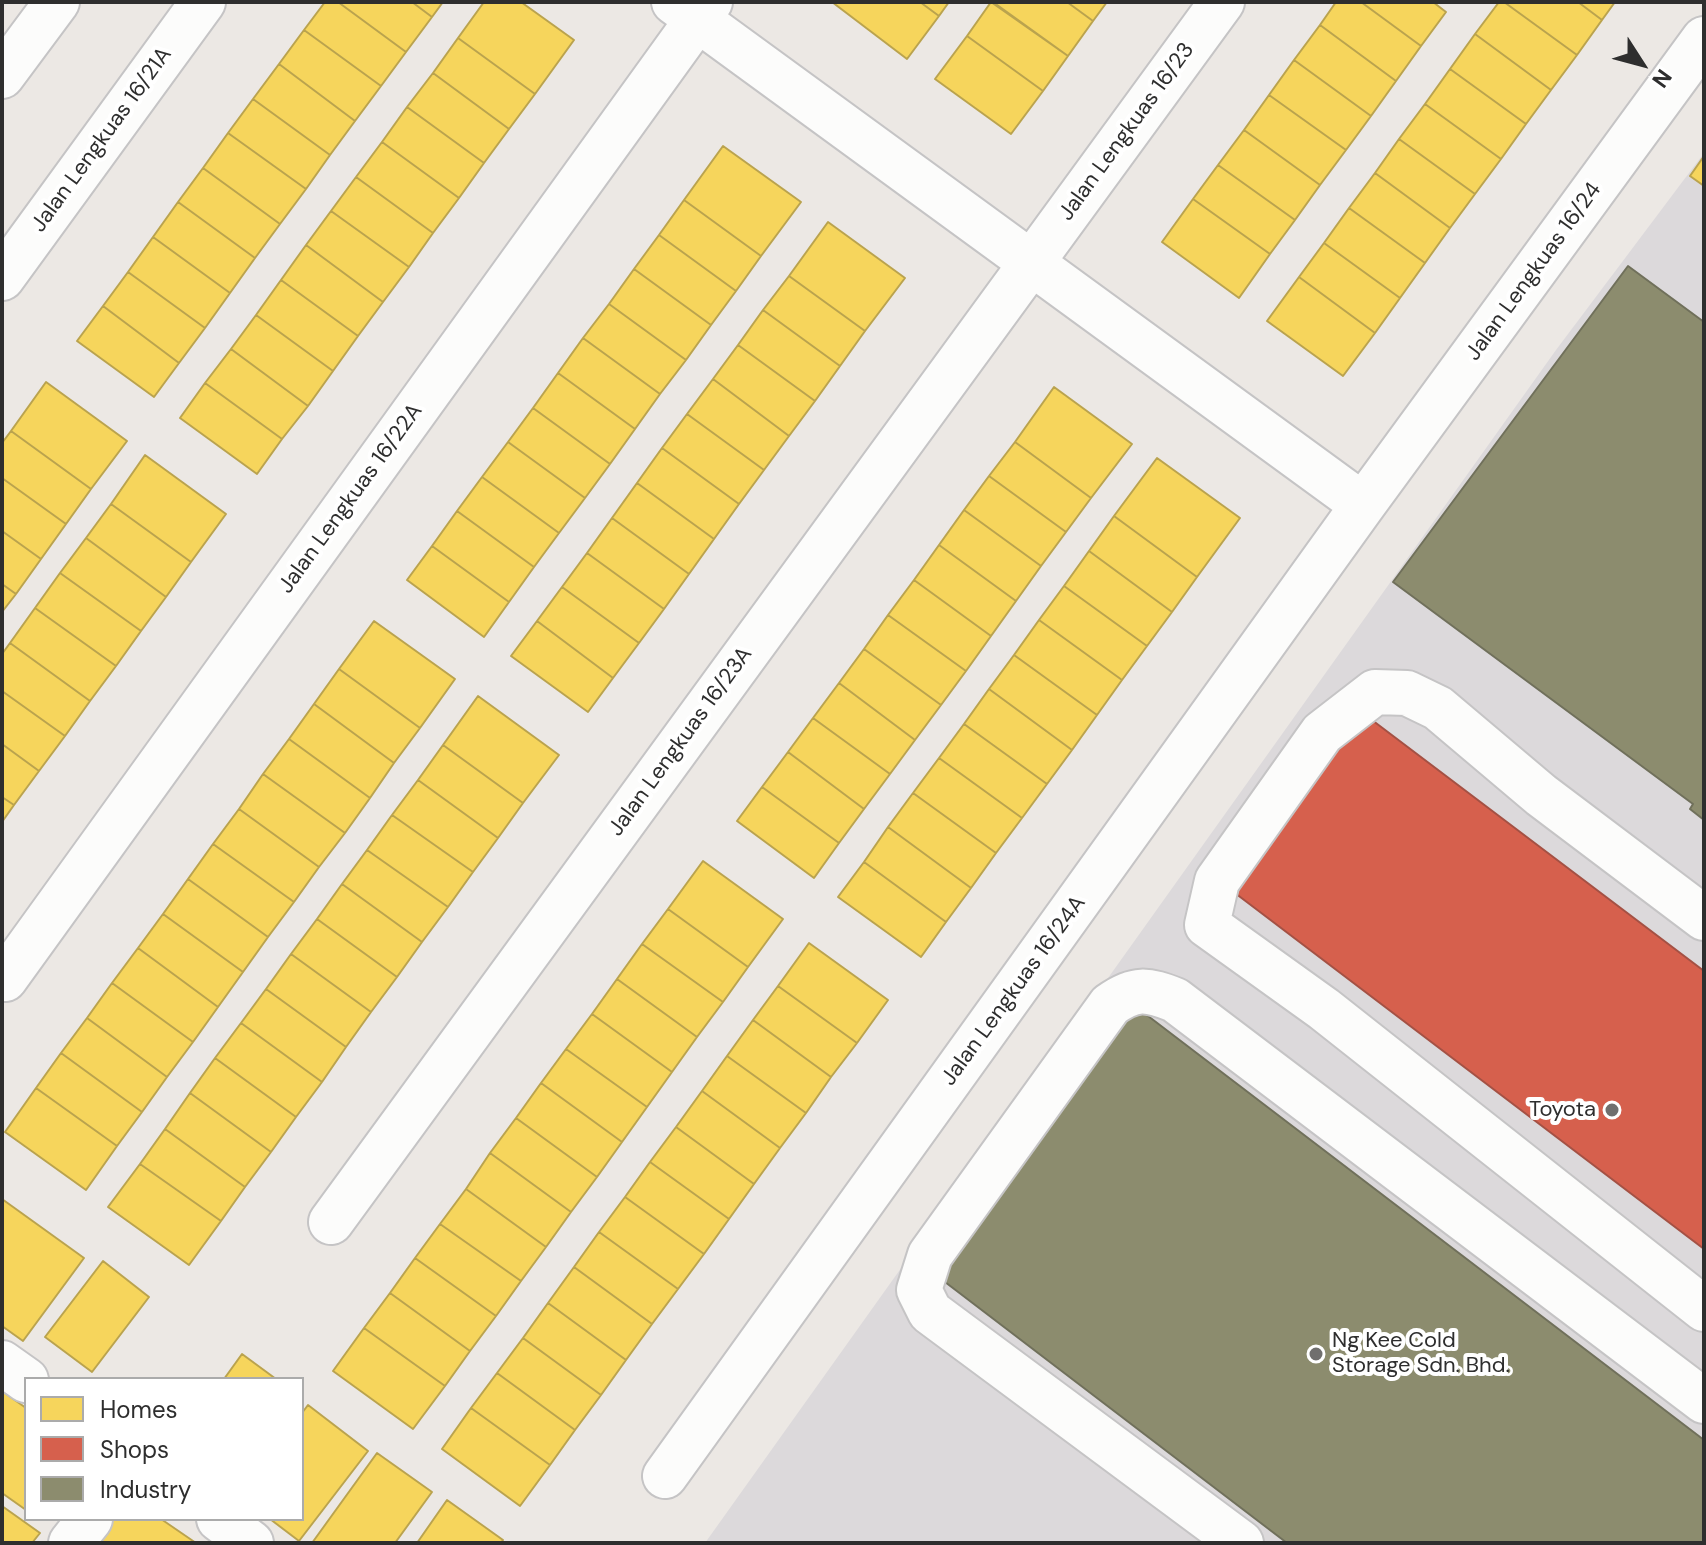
<!DOCTYPE html>
<html>
<head>
<meta charset="utf-8">
<style>
  body { margin:0 }
  #map { position:relative; width:1706px; height:1545px; overflow:hidden; background:#ece8e4; font-family:"DM Sans",sans-serif }
  canvas { display:block }
  .frame { position:absolute; inset:0; border:4px solid #2e2e2e; pointer-events:none }
  .legend { position:absolute; left:24px; top:1377px; width:280px; height:144px; box-sizing:border-box; background:#fff; border:2px solid #ababab; margin:0; padding:10px 14px; list-style:none; font-size:24px; color:#2e2e2e }
  .legend li { display:flex; align-items:center; gap:16px; height:40px }
  .legend b { width:40px; border:2px solid #ababab }
  .north { position:absolute; left:1602px; top:24px; width:80px; height:80px; -webkit-text-stroke:6px #fff; paint-order:stroke; rotate:126deg; font-size:22px; font-weight:700; line-height:32px; text-align:center; color:#2e2e2e }
  .north::after { content:''; display:block; margin:auto; width:28px; height:36px; background:#2e2e2e; clip-path:polygon(50% 0,100% 100%,50% 72%,0 100%) }
</style>
</head>
<body>
<div id="map">
<canvas width="1706" height="1545"></canvas>
<div class="frame"></div>
<ul class="legend">
<li><b style="height:22px;background:#f6d55c"></b>Homes</li>
<li><b style="height:22px;background:#d6604d"></b>Shops</li>
<li><b style="height:22px;background:#8c8c6e"></b>Industry</li>
</ul>
<div class="north">N</div>
</div>
<script>
const ctx = document.querySelector('canvas').getContext('2d');
ctx.lineJoin = 'round';
function fill(path, color) { ctx.fillStyle = color; ctx.fill(path, 'evenodd'); }
function stroke(path, color, width, dash) { ctx.strokeStyle = color; ctx.lineWidth = width; ctx.lineCap = dash ? 'butt' : 'round'; ctx.setLineDash(dash || []); ctx.stroke(path); }
function label(font, color, halo, rows, align = 'center') {
  ctx.font = font + ' "DM Sans",sans-serif'; ctx.lineWidth = 8; ctx.setLineDash([]); ctx.textBaseline = 'middle'; ctx.strokeStyle = halo; ctx.fillStyle = color; for (const [text, x, y, turn = 0] of rows) {
    ctx.save(); ctx.translate(x, y); ctx.rotate((+turn || 0) * Math.PI / 180); ctx.textAlign = isNaN(turn) ? turn : align; if (halo) ctx.strokeText(text, 0, 0); ctx.fillText(text, 0, 0); ctx.restore();
  }
}
const industrial = new Path2D(`
  M1704 153V1543H705L1556 350Z`);
const homes = new Path2D(`
  M325 2H338L406 52 381 86 304 30Z
  M338 2H412L432 17 406 52Z
  M412 2H443L432 17Z
  M484 2H521L574 40 535 94 458 38Z
  M832 2H920L939 16 907 59Z
  M920 2H949L939 16Z
  M991 2 1068 56 1043 91 967 36Z
  M993 2H1067L1093 21 1068 56Z
  M1067 2H1107L1093 21Z
  M1336 2H1361L1421 46 1396 81 1320 25Z
  M1361 2H1433L1446 12 1421 46Z
  M1499 2H1504L1577 55 1551 90 1475 34Z
  M1504 2H1578L1602 20 1577 55Z
  M1578 2H1615L1602 20Z
  M1320 25 1396 81 1371 116 1294 60Z
  M304 30 381 86 355 121 279 64Z
  M1475 34 1551 90 1526 124 1450 69Z
  M967 36 1043 91 1011 134 935 79Z
  M458 38 535 94 509 129 433 73Z
  M1294 60 1371 116 1346 150 1269 95Z
  M279 64 355 121 330 155 253 99Z
  M1450 69 1526 124 1501 159 1425 104Z
  M433 73 509 129 484 163 407 107Z
  M1269 95 1346 150 1320 185 1244 130Z
  M253 99 330 155 306 189 228 133Z
  M1425 104 1501 159 1475 194 1399 139Z
  M407 107 484 163 459 198 382 142Z
  M1244 130 1320 185 1295 220 1218 165Z
  M228 133 306 189 280 224 203 168Z
  M1399 139 1475 194 1450 228 1375 173Z
  M382 142 459 198 433 233 356 177Z
  M723 146 801 202 761 256 684 200Z
  M1704 156V186L1690 176Z
  M1218 165 1295 220 1270 254 1193 199Z
  M203 168 280 224 255 258 178 202Z
  M1375 173 1450 228 1425 263 1349 208Z
  M356 177 433 233 409 267 331 211Z
  M1193 199 1270 254 1239 298 1162 242Z
  M684 200 761 256 736 291 659 235Z
  M178 202 255 258 230 293 153 237Z
  M1349 208 1425 263 1400 298 1324 243Z
  M331 211 409 267 383 302 306 245Z
  M828 222 905 278 865 331 789 276Z
  M659 235 736 291 711 325 634 269Z
  M153 237 230 293 205 328 128 272Z
  M1324 243 1400 298 1375 333 1299 277Z
  M306 245 383 302 358 336 281 280Z
  M634 269 711 325 686 360 609 304Z
  M128 272 205 328 179 363 103 306Z
  M789 276 865 331 840 366 763 310Z
  M1299 277 1375 333 1343 376 1267 321Z
  M281 280 358 336 333 371 256 315Z
  M609 304 686 360 660 394 583 338Z
  M103 306 179 363 154 397 77 341Z
  M763 310 840 366 815 401 738 345Z
  M256 315 333 371 308 406 231 349Z
  M583 338 660 394 635 429 558 373Z
  M738 345 815 401 789 436 713 379Z
  M231 349 308 406 282 439 205 383Z
  M558 373 635 429 610 464 533 408Z
  M713 379 789 436 764 470 687 414Z
  M46 382 127 441 91 489 11 431Z
  M205 383 282 439 257 474 180 418Z
  M1054 387 1132 444 1091 498 1015 442Z
  M533 408 610 464 585 498 508 442Z
  M687 414 764 470 739 504 662 448Z
  M11 431 91 489 66 524 2 478V443Z
  M508 442 585 498 559 533 482 477Z
  M1015 442 1091 498 1066 532 989 476Z
  M662 448 739 504 714 539 637 483Z
  M145 455 226 514 191 562 111 504Z
  M1157 458 1240 518 1197 577 1114 516Z
  M989 476 1066 532 1041 566 964 510Z
  M482 477 559 533 534 567 457 511Z
  M2 478 66 524 41 559 2 531Z
  M637 483 714 539 689 574 612 518Z
  M111 504 191 562 166 597 86 538Z
  M964 510 1041 566 1016 601 939 545Z
  M457 511 534 567 509 602 432 546Z
  M1114 516 1197 577 1172 612 1089 551Z
  M612 518 689 574 664 609 587 553Z
  M2 531 41 559 16 594 2 584Z
  M86 538 166 597 141 631 60 573Z
  M939 545 1016 601 991 636 914 580Z
  M432 546 509 602 484 637 407 580Z
  M1089 551 1172 612 1147 646 1064 586Z
  M587 553 664 609 639 643 562 587Z
  M60 573 141 631 116 666 35 608Z
  M914 580 991 636 966 671 888 615Z
  M2 584 16 594 2 612Z
  M1064 586 1147 646 1122 680 1039 620Z
  M562 587 639 643 613 678 537 621Z
  M35 608 116 666 90 701 10 643Z
  M888 615 966 671 941 705 864 649Z
  M1039 620 1122 680 1097 715 1014 655Z
  M374 621 455 679 420 728 339 669Z
  M537 621 613 678 588 712 511 656Z
  M10 643 90 701 65 736 2 691V654Z
  M864 649 941 705 915 740 839 683Z
  M1014 655 1097 715 1072 750 989 689Z
  M339 669 420 728 394 763 314 704Z
  M839 683 915 740 890 774 813 718Z
  M989 689 1072 750 1047 784 964 724Z
  M2 691 65 736 39 771 2 744Z
  M478 696 559 755 523 803 443 745Z
  M314 704 394 763 370 798 289 739Z
  M813 718 890 774 864 809 788 752Z
  M964 724 1047 784 1022 818 939 758Z
  M289 739 370 798 345 833 263 774Z
  M2 744 39 771 14 805 2 797Z
  M443 745 523 803 498 838 418 780Z
  M788 752 864 809 839 843 762 787Z
  M939 758 1022 818 996 853 913 793Z
  M263 774 345 833 319 867 239 809Z
  M418 780 498 838 473 872 392 815Z
  M762 787 839 843 814 878 737 821Z
  M913 793 996 853 971 888 888 827Z
  M2 797 14 805 2 822Z
  M239 809 319 867 294 902 213 844Z
  M392 815 473 872 448 907 367 850Z
  M888 827 971 888 946 922 864 862Z
  M213 844 294 902 268 937 188 879Z
  M367 850 448 907 422 942 342 884Z
  M703 861 783 919 748 967 668 909Z
  M864 862 946 922 921 957 838 897Z
  M188 879 268 937 243 972 163 914Z
  M342 884 422 942 397 977 317 919Z
  M668 909 748 967 723 1002 642 944Z
  M163 914 243 972 218 1007 138 948Z
  M317 919 397 977 371 1012 291 954Z
  M809 943 888 1000 857 1043 778 986Z
  M642 944 723 1002 697 1037 617 979Z
  M138 948 218 1007 193 1042 112 983Z
  M291 954 371 1012 346 1047 266 989Z
  M617 979 697 1037 672 1072 592 1014Z
  M112 983 193 1042 167 1077 87 1018Z
  M778 986 857 1043 831 1077 753 1020Z
  M266 989 346 1047 322 1082 241 1023Z
  M592 1014 672 1072 647 1107 566 1049Z
  M87 1018 167 1077 142 1112 61 1053Z
  M753 1020 831 1077 806 1113 727 1056Z
  M241 1023 322 1082 296 1117 215 1058Z
  M566 1049 647 1107 622 1142 541 1083Z
  M61 1053 142 1112 117 1146 36 1088Z
  M727 1056 806 1113 780 1148 702 1091Z
  M215 1058 296 1117 271 1152 190 1093Z
  M541 1083 622 1142 597 1177 516 1118Z
  M36 1088 117 1146 86 1190 5 1132Z
  M702 1091 780 1148 754 1184 676 1127Z
  M190 1093 271 1152 245 1187 165 1129Z
  M516 1118 597 1177 571 1212 490 1153Z
  M676 1127 754 1184 729 1219 650 1162Z
  M165 1129 245 1187 221 1221 140 1164Z
  M490 1153 571 1212 546 1247 466 1189Z
  M650 1162 729 1219 704 1254 625 1197Z
  M140 1164 221 1221 189 1265 108 1207Z
  M466 1189 546 1247 521 1281 440 1224Z
  M625 1197 704 1254 678 1289 599 1232Z
  M2 1199 84 1258 23 1341 2 1326Z
  M440 1224 521 1281 496 1316 415 1258Z
  M599 1232 678 1289 652 1324 574 1267Z
  M415 1258 496 1316 470 1351 390 1293Z
  M103 1261 149 1297 92 1372 45 1337Z
  M574 1267 652 1324 626 1360 548 1303Z
  M390 1293 470 1351 445 1386 364 1328Z
  M548 1303 626 1360 601 1395 523 1338Z
  M364 1328 445 1386 413 1429 333 1371Z
  M523 1338 601 1395 575 1430 497 1373Z
  M242 1354 276 1379H224Z
  M497 1373 575 1430 550 1465 471 1408Z
  M2 1391 26 1408V1510L2 1493Z
  M308 1405 368 1451 299 1541 270 1519H302V1413Z
  M471 1408 550 1465 520 1506 442 1449Z
  M377 1453 432 1492 395 1543H312Z
  M447 1500 503 1540 501 1543H417Z
  M2 1506 40 1533 32 1543H2Z
  M108 1519H161L196 1543H91Z`);
const shops = new Path2D(`
  M1364 714 1704 971V1249L1231 890Z`);
const industry = new Path2D(`
  M1628 266 1704 322V820L1690 809 1693 804 1393 582Z
  M1131 1003 1704 1440V1543H1287L928 1269Z`);
const minor = new Path2D(`
  M674 2 1363 505
  M2 76 57 2
  M2 278 203 2
  M1704 918 1541 795 1438 708 1407 693 1375 692 1322 733 1217 881 1207 925 1324 1009 1704 1309
  M5 979 710 2
  M331 1222 1222 2
  M2 1363 26 1380
  M665 1476 1363 505 1704 39
  M219 1519 251 1543
  M71 1543 90 1519
  M1241 1543 930 1312 919 1290 930 1255 1110 1005C1135 987 1147 989 1175 1000L1704 1401`);
const markers = [
  [1612,1110,8,"#706f6e"],
  [1316,1354,8,"#706f6e"]
];
const streetNames = [
  ["Jalan Lengkuas 16/23",1127,132,-54],
  ["Jalan Lengkuas 16/21A",102,140,-54],
  ["Jalan Lengkuas 16/24",1534,272,-54],
  ["Jalan Lengkuas 16/22A",351,499,-54],
  ["Jalan Lengkuas 16/23A",681,742,-54],
  ["Jalan Lengkuas 16/24A",1014,991,-54]
];
const poiNames = [
  ["Toyota",1596,1110],
  ["Ng Kee Cold",1332,1341,"left"],
  ["Storage Sdn. Bhd.",1332,1366,"left"]
];
fill(industrial, '#dcd9db');
fill(homes, '#f6d55c');
stroke(homes, '#baa34e', 2);
fill(shops, '#d6604d');
stroke(shops, '#a45144', 2);
fill(industry, '#8c8c6e');
stroke(industry, '#70705b', 2);
stroke(minor, '#c5c4c5', 48);
stroke(minor, '#fcfcfb', 44);
for (const [x, y, r, color] of markers) { const dot = new Path2D(); dot.arc(x, y, r, 0, 2 * Math.PI); ctx.fillStyle = color; ctx.fill(dot); stroke(dot, '#fff', 3); }
label('22px', '#2e2e2e', '#fff', streetNames);
label('22px', '#2e2e2e', '#fff', poiNames, 'right');
</script>
</body>
</html>
